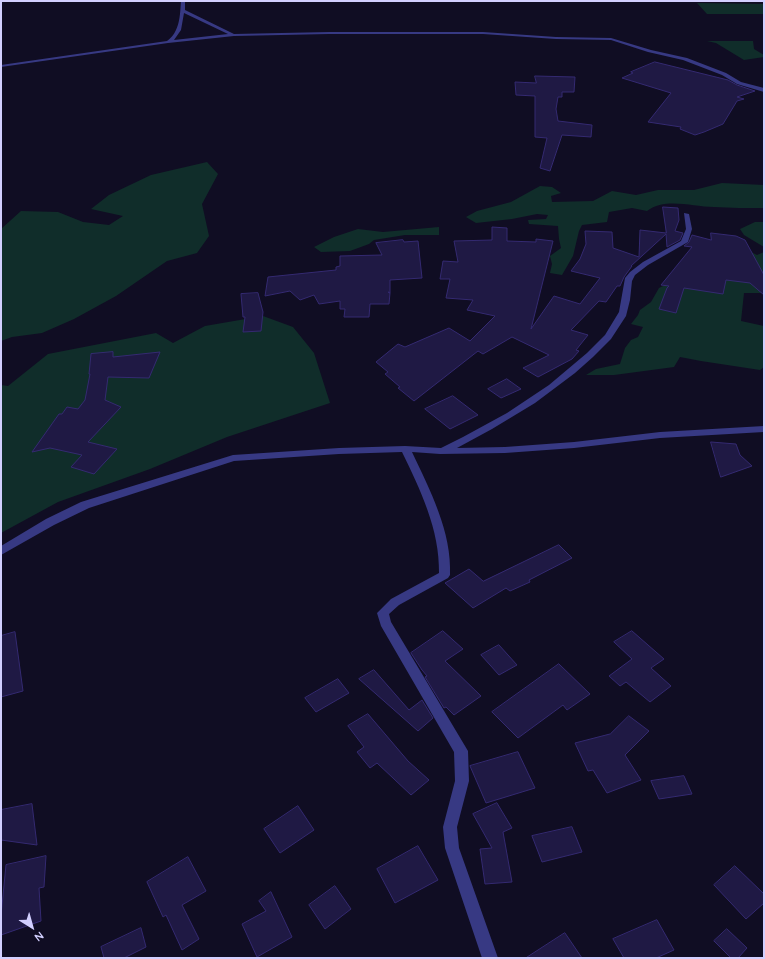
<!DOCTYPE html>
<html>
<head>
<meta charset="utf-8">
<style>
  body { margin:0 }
  #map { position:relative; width:765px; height:959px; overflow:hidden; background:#100d23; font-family:Quicksand,sans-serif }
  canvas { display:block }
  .frame { position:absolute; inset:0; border:2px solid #d2cfff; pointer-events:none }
  .north { position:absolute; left:12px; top:907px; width:40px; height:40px; -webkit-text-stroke:3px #100d23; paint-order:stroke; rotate:143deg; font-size:11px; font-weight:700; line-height:16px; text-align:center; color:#d2cfff }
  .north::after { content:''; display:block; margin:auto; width:14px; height:18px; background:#d2cfff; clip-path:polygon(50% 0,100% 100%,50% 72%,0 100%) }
</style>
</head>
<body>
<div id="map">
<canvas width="765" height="959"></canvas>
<div class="frame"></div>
<div class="north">N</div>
</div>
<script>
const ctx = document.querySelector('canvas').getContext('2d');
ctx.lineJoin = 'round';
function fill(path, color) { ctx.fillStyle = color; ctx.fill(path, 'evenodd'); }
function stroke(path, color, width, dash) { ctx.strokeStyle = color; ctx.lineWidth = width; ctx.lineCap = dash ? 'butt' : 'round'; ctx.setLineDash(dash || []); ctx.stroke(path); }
const green = new Path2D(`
  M697 3 764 4V14H707Z
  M707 41H753L754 49 764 55V57L744 60 716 43Z
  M207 162 218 174 202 204 209 236 197 253 167 261 116 296 74 319 42 333 12 337 1 341V229L21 211 58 212 83 222 109 225 123 216 91 209 109 195 151 175Z
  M722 183 764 185V208C747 208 731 208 714 207 692 207 666 197 647 211L632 208 609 212 607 222 582 225 579 231 573 256 562 275 550 273 552 264 550 256 561 248 559 239 558 226 529 224 528 220 546 219 548 215 537 214 512 219 476 223 466 217 477 211 511 202 540 186 552 187 561 193 551 196 552 202 593 201 612 191 636 195 658 190H694Z
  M755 222H764V247L744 235 740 229Z
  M439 227V235H405L374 240 369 244 350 251 321 252 314 247 334 237 358 229 383 232Z
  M741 247 757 255 764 252V293H744L741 321 764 326V367L760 370 701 361 680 357 674 367 614 375H586L596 369 620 364 625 348 631 340 638 337 643 327 631 324 638 315 640 310 651 302 659 288Z
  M263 316 293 327 314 353 330 403 227 437 150 469 58 502 1 533V385L8 386 48 354 156 333 173 343 205 326Z`);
const building = new Path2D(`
  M655 62 728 80 737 85 755 91 737 97 744 99 737 101 723 124 704 132 695 135 680 129 681 127 648 122 671 93 622 78 633 73 631 72Z
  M535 76 575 77 574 92H562V97H558L556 109 558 121 592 125 591 137 562 135 550 171 540 168 547 138 535 137V96L516 95 515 82 536 83Z
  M663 207 678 208 679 220 675 231 683 233 680 240 667 247 666 234 631 266H632L624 277 620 286H617L606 302 599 301 571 330 588 335 576 350 579 351 572 359 538 377 523 368 549 355 512 337 483 354 478 351 414 401 398 388 400 387 385 374 388 372 376 362 398 344 405 347 449 328 470 341 495 316 467 310 473 300 446 298 450 279H440L443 261 458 262 454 241 492 240V227L507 228V241L536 242V239L553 241 531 329 554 296 580 304 600 278 571 271 580 259 586 244 585 231 612 232 613 248 639 257 640 230 666 233Z
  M711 233 736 236 745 240 764 275V295L750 283 726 280 723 294 684 288 676 313 659 309 667 288 669 286 661 285 692 247 684 246 689 242 692 235 711 240Z
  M403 240 404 242 418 241 422 278 390 280V293L388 292 390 293 389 304H370L369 317H344L345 309H340V301L319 304 314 295 300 300 290 291 265 296 268 277 336 270V267L340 266V256L382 255 376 243Z
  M258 293 263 312 261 331 243 332 245 317H243L241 294Z
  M113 352V357L160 352 149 378 108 377 105 400 121 407 88 442 117 449 94 474 71 467 82 455 50 448 32 452 59 414H62L67 407 78 409 85 400 90 374H89L91 354Z
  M507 379 521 389 501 398 488 389Z
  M453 396 478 415 450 429 425 409Z
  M711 442 736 444 740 455 752 466 721 477Z
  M559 545 572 558 529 580 530 582 510 591 506 588 473 608 445 583 469 569 483 581Z
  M443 631 463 649 445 661 481 696 454 715 446 707 444 708 425 677 427 676 422 670 411 653Z
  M632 631 664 659 651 668 671 686 650 702 626 682 620 686 609 676 632 659 614 642Z
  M15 632 23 691 1 697V636Z
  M499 645 517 665 499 675 481 655Z
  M559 664 590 694 567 710 563 705 518 738 492 712Z
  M374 670 409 710 422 700 433 718 418 731 359 679Z
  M338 679 349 693 316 712 305 698Z
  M368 714 408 761 429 780 411 795 377 763 370 768 357 752 364 747 348 726Z
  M629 716 649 731 625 755 641 780 607 793 593 770 588 771 575 743 610 734Z
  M518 752 535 788 486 803 470 766Z
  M684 776 692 794 659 799 651 781Z
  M497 803 512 828 503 832 512 882 485 884 480 849 492 848 473 814Z
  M32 804 37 845 1 840V810Z
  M298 806 314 830 280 853 264 829Z
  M572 827 582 852 542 862 532 836Z
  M418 846 438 880 395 903 377 869Z
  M46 856 44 887 39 888 41 921 1 935V916L6 865Z
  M188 857 206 891 182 905 199 939 182 950 166 915 163 917 147 882Z
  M735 866 764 894V903L746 919 714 885Z
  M335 886 351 909 325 929 309 905Z
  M271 892 292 937 257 957 242 924 266 911 259 901Z
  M657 920 674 950 656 958H624L613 939Z
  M141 928 146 947 124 958H104L101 947Z
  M727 929 747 948 738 958H731L714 941Z
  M565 933 582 958H526Z`);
const minor = new Path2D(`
  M181 1H185V10L234 34 329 32H483L556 37 611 38 651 50 687 58 726 73 741 82 764 88V92L737 84 722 75 683 60 648 52 611 40 556 39 483 34H329L234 36 168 43 1 67V65L167 41C180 32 180 15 181 1ZM184 13 228 34 174 40 181 30Z
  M684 213 689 214 692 229 688 242 648 265 635 275 632 281 630 300 626 316 611 339 593 357 575 373 535 403 492 429 457 448 505 447 574 442 660 432 764 426V432L660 438 574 448 505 453 440 454 412 452C430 490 452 532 450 575L448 578 399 605 389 614 391 622 468 751 469 781 457 827 459 848 498 958H482L445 848 443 827 455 781 454 752 381 626 377 613 391 599 439 573C440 530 420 489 402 452L339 454 234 461 89 508 54 525 1 555V546L46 519 81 502 233 455 339 448 405 446 441 448 463 437 507 413 549 385 587 353 605 335 619 312 625 278 630 272 643 262 681 241 686 229Z`);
fill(green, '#102d2a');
fill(building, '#1f1944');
stroke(building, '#342a71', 1);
fill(minor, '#373983');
</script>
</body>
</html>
